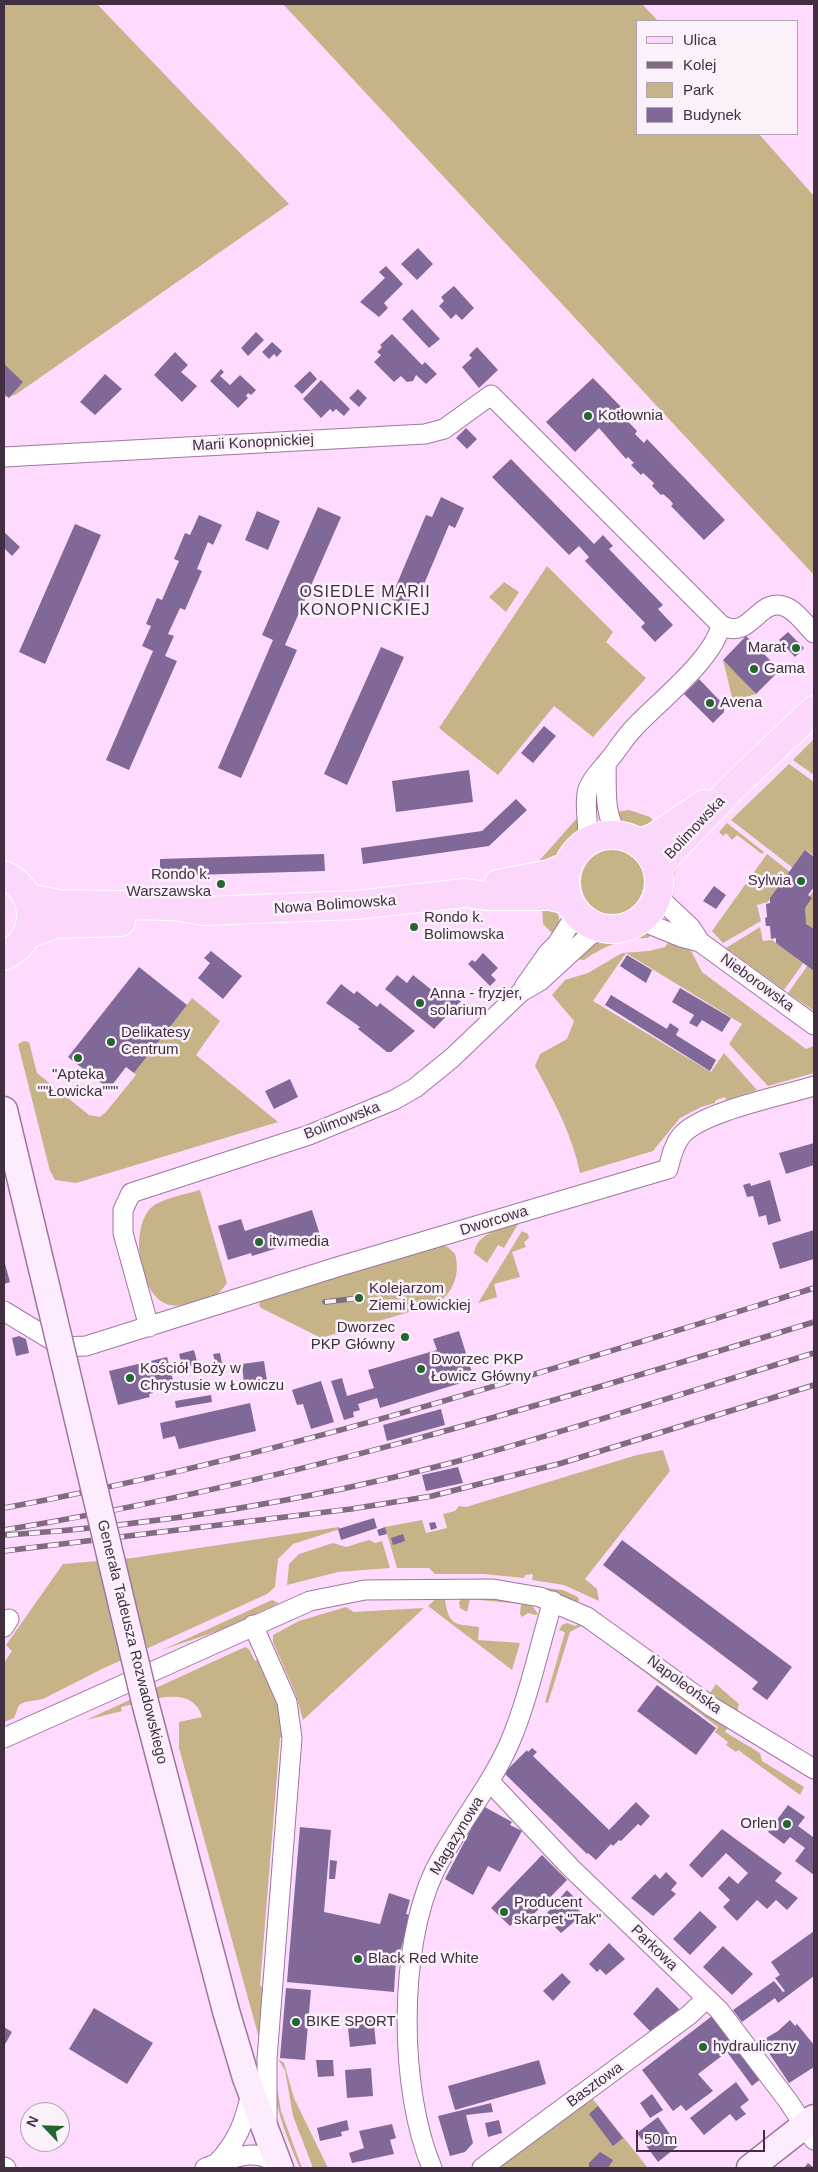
<!DOCTYPE html>
<html>
<head>
<meta charset="utf-8">
<style>
  body { margin:0 }
  #map { position:relative; width:818px; height:2172px; overflow:hidden; background:#fedafe; font-family:Helvetica,sans-serif }
  canvas { display:block }
  .frame { position:absolute; inset:0; border:5px solid #412f41; pointer-events:none }
  .legend { position:absolute; left:636px; top:20px; width:162px; height:115px; box-sizing:border-box; background:#faf1fa; border:1px solid #b0a3b0; margin:0; padding:6px 9px; list-style:none; font-size:15px; color:#412f41 }
  .legend li { display:flex; align-items:center; gap:10px; height:25px }
  .legend b { width:25px; border:1px solid #b0a3b0 }
  .north { position:absolute; left:20px; top:2102px; width:50px; height:50px; box-sizing:border-box; background:#faf1fa; border:1px solid #b0a3b0; border-radius:50%; rotate:294deg; font-size:14px; font-weight:700; line-height:20px; text-align:center; color:#412f41 }
  .north::after { content:''; display:block; margin:auto; width:18px; height:22px; background:#25652e; clip-path:polygon(50% 0,100% 100%,50% 72%,0 100%) }
  .scale { position:absolute; left:636px; top:2130px; width:129px; height:22px; box-sizing:border-box; border:2px solid #412f41; border-top:0; padding-left:6px; font-size:15px; line-height:18px; white-space:nowrap; color:#412f41; -webkit-text-stroke:4px #faf1fa; paint-order:stroke }
</style>
</head>
<body>
<div id="map">
<canvas width="818" height="2172"></canvas>
<div class="frame"></div>
<ul class="legend">
<li><b style="height:6px;background:#fbd8fb"></b>Ulica</li>
<li><b style="height:6px;background:#826a82"></b>Kolej</li>
<li><b style="height:14px;background:#c7b388"></b>Park</li>
<li><b style="height:14px;background:#806999"></b>Budynek</li>
</ul>
<div class="north">N</div>
<div class="scale">50 m</div>
</div>
<script>
const ctx = document.querySelector('canvas').getContext('2d');
ctx.lineJoin = 'round';
function fill(path, color) { ctx.fillStyle = color; ctx.fill(path, 'evenodd'); }
function stroke(path, color, width, dash) { ctx.strokeStyle = color; ctx.lineWidth = width; ctx.lineCap = dash ? 'butt' : 'round'; ctx.setLineDash(dash || []); ctx.stroke(path); }
function label(font, color, halo, rows, align = 'center') {
  ctx.font = font + ' Helvetica,sans-serif'; ctx.lineWidth = 5; ctx.setLineDash([]); ctx.textBaseline = 'middle'; ctx.strokeStyle = halo; ctx.fillStyle = color; for (const [text, x, y, turn = 0] of rows) {
    ctx.save(); ctx.translate(x, y); ctx.rotate((+turn || 0) * Math.PI / 180); ctx.textAlign = isNaN(turn) ? turn : align; if (halo) ctx.strokeText(text, 0, 0); ctx.fillText(text, 0, 0); ctx.restore();
  }
}
const green = new Path2D(`
  M4 4H97L289 204 15 395 4 397Z
  M283 4H642L658 21H637V134H759L814 196V575Z
  M547 566 613 632 606 642 646 678 593 737 554 706 498 775 439 728Z
  M504 582 519 592 506 612 489 597Z
  M723 660 756 694 733 701Z
  M814 739V775L793 760Z
  M789 764 814 782V856L806 850 793 868 731 820Z
  M629 810 650 817 658 827C639 829 627 829 615 812Z
  M582 817C577 849 568 856 540 869L539 861 577 818Z
  M727 823 764 852 762 854 737 835 732 840 726 833 723 836 719 832Z
  M581 882a33 33 0 1 1 66 0a33 33 0 1 1-66 0Z
  M767 854 790 872 768 902 757 905 761 921 723 943 712 931Z
  M681 861 674 875 673 902 667 889V876Z
  M814 890V933L799 922V910Z
  M542 901C559 912 564 916 555 936L543 924Z
  M760 927 763 941 772 940 804 962 784 990 726 948Z
  M639 930 653 932 648 938C622 938 604 946 584 960L576 959C603 933 607 939 639 930Z
  M670 940 691 951 702 972 806 1049 814 1046V1073L768 1086 729 1044 742 1024 626 953 593 1001 711 1072 724 1053 757 1090 726 1100 725 1097 716 1100 715 1103 701 1107 680 1118 653 1151 580 1173C572 1134 554 1101 535 1066L540 1054 567 1039 574 1021 552 995 565 980 588 973 622 953 649 951 665 947Z
  M808 965 814 970V1011L788 993Z
  M192 998 220 1021 196 1055 278 1122 76 1183 55 1180 50 1171 18 1044 24 1041 29 1042 37 1073 89 1115 100 1117 106 1112 136 1075 134 1073Z
  M200 1190 227 1283C216 1298 213 1297 196 1301 187 1304 178 1307 170 1305 138 1299 127 1220 156 1204 169 1197 186 1194 200 1190Z
  M518 1224 504 1248 498 1245 487 1263 474 1253C477 1233 501 1228 518 1224Z
  M522 1231 528 1234 529 1238 524 1242 526 1247 512 1252 520 1277 494 1284 497 1297 478 1303Z
  M442 1245 448 1247 455 1254C461 1274 452 1297 433 1305L321 1338 261 1308 259 1305 261 1299Z
  M663 1450 670 1471 585 1579 597 1589 599 1601 564 1585 532 1580 533 1574 525 1575 524 1578 484 1574H435L429 1568H397L385 1527 422 1520 426 1533 447 1528 443 1514 455 1511 459 1506 466 1507 637 1455Z
  M339 1527 340 1529 293 1544 278 1559 275 1587 267 1594 102 1669 43 1699 25 1702 19 1705 14 1718 4 1722V1663L12 1651 6 1645 63 1564 132 1558Z
  M369 1540 375 1543 382 1541 390 1568 338 1572 287 1585 289 1564 299 1554 333 1543 346 1547Z
  M536 1587 563 1590 578 1597 579 1600 578 1602Z
  M438 1597 445 1600C449 1626 455 1624 479 1627L478 1640 520 1643 512 1670 428 1606Z
  M463 1597H491L531 1604 538 1614 536 1615 528 1613 522 1617 520 1614 521 1604 470 1599 467 1612 460 1608 459 1602Z
  M272 1600 279 1603 221 1630 162 1650Z
  M346 1607 354 1612 424 1608 303 1720 296 1695 273 1642V1635L299 1621Z
  M579 1622 600 1634 598 1637 581 1626 570 1632 548 1703 545 1702 565 1632 559 1630 562 1625 567 1623 576 1626Z
  M245 1647 249 1649 255 1661 261 1658 278 1697 286 1732 280 1738 260 1985 266 1991 262 2049 179 1748V1722L202 1717C192 1682 146 1702 121 1707L122 1711 86 1720Z
  M617 1647 699 1709 728 1727 725 1732 760 1753 762 1761 804 1787 800 1795 738 1750 736 1752 726 1745 728 1742 715 1732 718 1727 615 1650Z
  M716 1684 739 1704 737 1712 712 1697 710 1693Z
  M278 2059 284 2063 294 2098 328 2168H313L293 2116 285 2070Z
  M276 2082 281 2111 302 2168H300C292 2150 271 2101 276 2082Z
  M592 2098 648 2168H494Z`);
const building = new Path2D(`
  M418 248 433 264 417 280 401 264Z
  M386 266 403 284 384 303 388 308 379 317 360 302 385 278 379 272Z
  M454 286 474 308 462 320 456 314 451 319 439 306 444 301 441 297Z
  M412 309 440 339 429 348 402 319Z
  M256 332 264 340 248 356 241 348Z
  M392 334 422 365 425 362 437 374 426 384 416 375 413 381 407 382 401 376 394 382 374 362 381 355 377 352 382 347 380 345Z
  M272 342 282 351 277 357 274 354 269 359 262 352Z
  M477 347 498 370 479 388 462 367 472 358 469 355Z
  M175 352 188 365 181 372 197 386 182 402 154 375Z
  M4 364 23 382 9 398 4 394Z
  M221 369 224 372 220 376 230 385 240 375 256 390 251 395 248 393 246 396 248 398 238 408 210 381Z
  M310 371 317 379 302 394 294 386Z
  M105 374 122 389 95 415 80 402Z
  M593 378 621 407 617 410 637 431 635 434 644 443 647 439 725 520 704 540 671 506 673 504 670 500 663 494 661 495 652 486 654 483 643 473 641 475 631 465 634 463 628 457 626 459 599 428 575 452 546 422Z
  M321 380 350 409 344 416 336 409 333 412 330 409 321 418 303 399Z
  M358 389 367 398 359 407 349 398Z
  M466 428 477 439 467 449 456 438Z
  M511 459 594 544 603 535 613 546 609 549 663 605 658 609 673 625 655 642 641 627 645 623 585 561 589 557 579 546 569 555 492 477Z
  M441 497 464 508 455 528 449 525 419 596 413 593 407 606 384 596 390 583 396 586 426 515 432 517Z
  M318 507 341 517 285 645 297 650 241 778 218 768 273 640 262 635Z
  M257 511 280 521 268 550 245 540Z
  M199 515 222 525 213 545 208 542 197 569 202 571 185 610 180 608 168 634 174 636 165 656 177 661 129 770 106 760 153 651 142 646 151 626 146 624 157 598 162 600 179 561 174 559 185 533 190 535Z
  M75 524 101 535 45 664 19 652Z
  M4 532 20 547 12 556 4 548Z
  M788 632 804 648 795 657 779 640Z
  M746 636 780 670 756 694 723 660Z
  M381 647 404 657 347 785 324 774Z
  M699 679 724 705V712L713 723 684 694Z
  M544 726 556 736 533 763 521 753Z
  M469 770 473 802 396 812 392 781Z
  M516 799 527 810 489 846 363 864 361 848 482 831Z
  M805 850 814 857V887L808 895 812 898 805 908 806 924 814 929V971L776 943V938L771 939 770 926H766L765 918 767 917 766 904 770 903V898Z
  M324 854 325 871 160 876V859Z
  M714 886 726 895 716 909 703 901Z
  M211 951 242 976 223 999 198 978 210 963 204 958Z
  M483 953 498 968 491 975 496 980 490 986 468 964 472 960 475 962Z
  M627 955 652 970 646 983 620 966Z
  M139 967 187 1005 134 1073 126 1067 109 1089 68 1057Z
  M397 975 407 983 413 975 438 995 444 988 461 1001 434 1029 385 989Z
  M341 984 354 994 357 991 377 1007 380 1003 415 1031 391 1052H387L358 1029 360 1027 326 1003Z
  M680 988 731 1018 722 1032 702 1020 697 1027 689 1023 694 1015 672 1002Z
  M611 995 667 1029 670 1023 679 1029 676 1035 716 1060 710 1071 605 1005Z
  M290 1079 298 1097 274 1109 265 1091Z
  M814 1143V1165L786 1174 779 1153Z
  M770 1180 781 1221 768 1225 766 1215 759 1217 753 1196 747 1197 743 1185 750 1183 751 1186Z
  M312 1210 320 1235 252 1256 251 1253 228 1260 218 1226 241 1219 245 1231Z
  M814 1230V1259L780 1269 772 1243Z
  M4 1260 10 1282 4 1284Z
  M459 1331 474 1379 380 1408 377 1398 358 1404 360 1410 353 1412 354 1417 344 1420 331 1381 342 1378 347 1396 374 1388 368 1370 437 1350 433 1339Z
  M19 1336 26 1339 29 1353 16 1356 12 1338Z
  M194 1350 198 1365 183 1369 179 1354Z
  M220 1353 222 1363 216 1365 213 1354Z
  M167 1357 173 1380 151 1385 153 1393 149 1394 150 1397 118 1405 109 1371Z
  M264 1361 267 1381 244 1384 242 1364Z
  M321 1381 334 1422 311 1429 303 1404 297 1405 292 1390Z
  M211 1395 212 1402 176 1408 175 1401Z
  M250 1403 256 1431 179 1449 175 1436 163 1439 160 1423Z
  M441 1409 445 1425 387 1441 383 1425Z
  M458 1467 463 1483 426 1491 422 1475Z
  M374 1518 377 1528 341 1540 338 1529Z
  M435 1522 437 1528 431 1530 429 1523Z
  M385 1527 387 1534 379 1536 377 1530Z
  M403 1534 405 1541 393 1545 391 1538Z
  M622 1540 792 1667 767 1700 752 1689 758 1682 603 1565Z
  M657 1685 716 1728 696 1755 637 1711Z
  M532 1748 537 1752 533 1756 609 1830 636 1802 650 1816 641 1826 638 1824 621 1841 619 1840 613 1846 611 1844 596 1860 588 1853 587 1854 504 1773 527 1750 528 1752Z
  M788 1805 805 1817 798 1826 813 1837 814 1835V1875L795 1861 805 1848 790 1837 784 1844 768 1832Z
  M483 1806 512 1822 510 1825 522 1831 500 1872 488 1866 473 1895 445 1879Z
  M300 1827 331 1830 324 1912 380 1924 389 1893 410 1900 406 1914 410 1915 398 1960 396 1959 394 1992 287 1982Z
  M722 1829 782 1873 775 1881 798 1898 787 1910 776 1900 767 1909 757 1900 737 1921 723 1907 730 1900 718 1888 729 1876 738 1884 748 1873 726 1853 702 1878 689 1865Z
  M542 1855 567 1880 524 1924 518 1918 510 1926 491 1908Z
  M330 1860 337 1861 335 1879H329Z
  M666 1872 677 1883 671 1890 676 1894 653 1916 631 1898 655 1874 660 1879Z
  M567 1890 574 1897 569 1901 583 1914 561 1933 555 1927 558 1924 547 1913Z
  M700 1911 717 1927 690 1955 673 1939Z
  M814 1931V1976L778 2003 775 1998 742 2022 733 2010 774 1981 783 1992 785 1991 775 1978 780 1975 771 1962Z
  M609 1943 625 1959 606 1975 600 1969 597 1972 589 1964Z
  M723 1946 753 1974 732 1995 703 1967Z
  M562 1973 571 1982 553 2001 543 1991Z
  M657 1987 682 2012 652 2033 633 2014Z
  M286 1988 311 1990 305 2060 280 2058Z
  M94 2008 153 2043 127 2084 69 2049Z
  M373 2016 376 2044 350 2047 347 2019Z
  M712 2016 763 2077 752 2086 727 2052 698 2074 713 2091 686 2111 681 2105 673 2111 642 2070Z
  M790 2020 795 2026 797 2024 814 2045V2067L789 2083 761 2041 778 2031Z
  M4 2027 12 2032 4 2046Z
  M316 2060H333L334 2076 318 2077Z
  M539 2060 546 2084 455 2110 448 2086Z
  M371 2068 373 2096 347 2098 345 2070Z
  M736 2082 749 2100 740 2107 746 2114 736 2121 730 2114 704 2135 690 2118Z
  M652 2094 663 2110 650 2118 640 2103Z
  M491 2103 493 2112 466 2115 473 2143 465 2152 450 2156 438 2116Z
  M598 2106 623 2138 613 2146 589 2114Z
  M658 2117 678 2146 658 2162 637 2133Z
  M347 2120 349 2130 341 2132 342 2136 320 2141 317 2128Z
  M499 2120 502 2133 488 2137 485 2123Z
  M392 2124 396 2138 390 2140 394 2154 352 2163 349 2153 364 2148 359 2131Z
  M600 2152 613 2160 608 2168H589V2163Z
  M808 2163 814 2168H804Z`);
const street = new Path2D(`
  M4 457 425 434 444 429 491 395 721 625C751 642 758 595 786 607 796 611 806 625 814 633
  M606 764C607 789 603 813 618 835
  M587 842C590 824 583 806 588 789 592 778 601 770 608 761 617 751 624 738 634 728 659 701 713 660 721 625
  M657 896 691 928 700 942 814 1025
  M639 920 681 937 700 942
  M524 987 548 953 557 944 577 913
  M4 1311 63 1347 86 1346 337 1267 668 1169C671 1158 673 1146 681 1136 700 1112 782 1096 814 1086
  M149 1327 123 1233V1210L131 1193 309 1135 394 1100 415 1088 452 1058 521 992 540 981 589 936 602 928
  M253 1625 287 1702 292 1738 267 2059V2121
  M4 1627 9 1619
  M4 1738 310 1601 365 1590 493 1589 540 1597 587 1617 712 1707 814 1769
  M490 1782 571 1868 719 2010 788 2101 814 2140
  M216 2164C237 2143 245 2121 251 2093
  M4 2167 6 2168
  M205 2168C227 2160 262 2143 279 2168
  M432 2168C399 2090 398 1949 434 1872 456 1827 490 1788 510 1742 529 1697 539 1647 553 1601
  M482 2168 689 2015 706 1999`);
const secondary = new Path2D(`
  M4 1110 50 1302
  M145 1702 226 2011 246 2078 280 2168
  M750 2168 814 2118`);
const primary = new Path2D(`
  M565 882a47 47 0 1 1 94 0a47 47 0 1 1-94 0Z
  M639 843 655 837 704 804
  M658 870 668 855 734 786 814 710
  M4 875C40 891 40 940 4 956
  M498 884 549 874 568 866
  M28 898 59 904 173 906 204 911 356 905 465 893 487 896H550L569 900
  M28 934 56 924 121 922`);
const rail = new Path2D(`
  M325 1302 359 1298
  M4 1508C280 1457 547 1371 814 1288
  M4 1530C280 1485 547 1404 814 1322
  M7 1535C156 1525 307 1501 451 1463 573 1430 693 1390 814 1353
  M4 1551 351 1509 432 1496 562 1463 814 1385`);
const secondaryBridge = new Path2D(`
  M50 1302 145 1702`);
const markers = [
  [588,416,5,"#25652e"],
  [796,648,5,"#25652e"],
  [754,669,5,"#25652e"],
  [710,703,5,"#25652e"],
  [801,881,5,"#25652e"],
  [221,884,5,"#25652e"],
  [414,927,5,"#25652e"],
  [420,1003,5,"#25652e"],
  [111,1042,5,"#25652e"],
  [78,1058,5,"#25652e"],
  [259,1242,5,"#25652e"],
  [359,1298,5,"#25652e"],
  [405,1337,5,"#25652e"],
  [421,1369,5,"#25652e"],
  [130,1378,5,"#25652e"],
  [787,1824,5,"#25652e"],
  [504,1912,5,"#25652e"],
  [358,1959,5,"#25652e"],
  [296,2022,5,"#25652e"],
  [703,2047,5,"#25652e"]
];
const poiNames = [
  ["Kotłownia",598,416],
  ["Marat",786,648,"right"],
  ["Gama",764,669],
  ["Avena",720,703],
  ["Rondo k.",211,875,"right"],
  ["Warszawska",211,892,"right"],
  ["Sylwia",791,881,"right"],
  ["Rondo k.",424,918],
  ["Bolimowska",424,935],
  ["Anna - fryzjer,",430,994],
  ["solarium",430,1011],
  ["Delikatesy",121,1033],
  ["Centrum",121,1050],
  ["\"Apteka",78,1075,"center"],
  ["\"\"Łowicka\"\"\"",78,1092,"center"],
  ["itv media",269,1242],
  ["Kolejarzom",369,1289],
  ["Ziemi Łowickiej",369,1306],
  ["Dworzec",395,1328,"right"],
  ["PKP Główny",395,1345,"right"],
  ["Dworzec PKP",431,1360],
  ["Łowicz Główny",431,1377],
  ["Kościół Boży w",140,1369],
  ["Chrystusie w Łowiczu",140,1386],
  ["Orlen",777,1824,"right"],
  ["Producent",514,1903],
  ["skarpet \"Tak\"",514,1920],
  ["Black Red White",368,1959],
  ["BIKE SPORT",306,2022],
  ["hydrauliczny",713,2047]
];
const streetNames = [
  ["Marii Konopnickiej",253,443,-3],
  ["Bolimowska",695,828,-47],
  ["Nowa Bolimowska",335,905,-4],
  ["Nieborowska",757,983,36],
  ["Bolimowska",342,1121,-21],
  ["Dworcowa",494,1221,-17],
  ["Generała Tadeusza Rozwadowskiego",132,1642,76],
  ["Napoleońska",684,1685,36],
  ["Magazynowa",457,1836,-59],
  ["Parkowa",654,1948,44],
  ["Basztowa",595,2085,-36]
];
const neighbourhoodNames = [
  ["OSIEDLE MARII",365,593],
  ["KONOPNICKIEJ",365,611]
];
fill(green, '#c7b388');
fill(building, '#806999');
stroke(street, '#9f76a0', 21);
stroke(secondary, '#9f76a0', 29);
stroke(primary, '#fff', 30);
stroke(street, '#fff', 19);
stroke(secondary, '#fdecfd', 26);
stroke(primary, '#fbd8fb', 28);
stroke(rail, '#826a82', 5.5);
stroke(rail, '#faf1fa', 4, [11]);
stroke(secondaryBridge, '#9f76a0', 29, []);
stroke(secondaryBridge, '#fdecfd', 26);
for (const [x, y, r, color] of markers) { const dot = new Path2D(); dot.arc(x, y, r, 0, 2 * Math.PI); ctx.fillStyle = color; ctx.fill(dot); stroke(dot, '#faf1fa', 2); }
label('15px', '#412f41', '#faf1fa', poiNames, 'left');
label('15px', '#412f41', '#faf1fa', streetNames);
ctx.letterSpacing = '1px';
label('16px', '#412f41', '#faf1fa', neighbourhoodNames);
ctx.letterSpacing = '0px';
</script>
</body>
</html>
